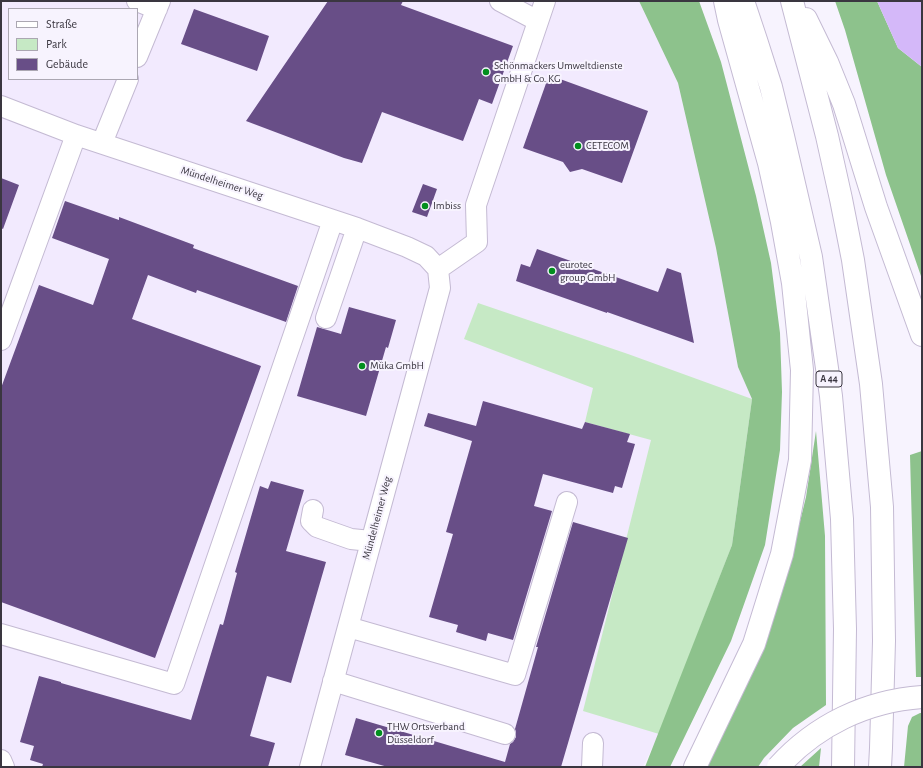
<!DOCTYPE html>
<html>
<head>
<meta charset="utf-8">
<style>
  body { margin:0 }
  #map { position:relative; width:923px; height:768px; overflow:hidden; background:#f7f3fe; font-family:"Alegreya Sans",sans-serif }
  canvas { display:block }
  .frame { position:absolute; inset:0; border:2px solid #3a3640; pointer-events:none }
  .legend { position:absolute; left:8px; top:8px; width:130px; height:72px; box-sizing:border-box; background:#f7f3fe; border:1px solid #aba7b2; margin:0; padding:5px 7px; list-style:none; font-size:12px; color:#3a3640 }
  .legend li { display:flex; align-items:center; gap:8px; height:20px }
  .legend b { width:20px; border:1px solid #aba7b2 }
</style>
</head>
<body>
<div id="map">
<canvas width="923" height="768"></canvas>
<div class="frame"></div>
<ul class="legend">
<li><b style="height:5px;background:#fff"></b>Straße</li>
<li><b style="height:11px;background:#c6e9c5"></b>Park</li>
<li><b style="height:11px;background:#684e87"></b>Gebäude</li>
</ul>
</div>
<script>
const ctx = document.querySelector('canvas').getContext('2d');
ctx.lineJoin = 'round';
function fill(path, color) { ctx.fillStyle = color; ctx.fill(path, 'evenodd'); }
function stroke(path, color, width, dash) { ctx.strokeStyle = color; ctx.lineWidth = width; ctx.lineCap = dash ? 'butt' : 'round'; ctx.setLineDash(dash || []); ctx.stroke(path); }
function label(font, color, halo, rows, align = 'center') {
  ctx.font = font + ' "Alegreya Sans",sans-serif'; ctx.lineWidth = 4; ctx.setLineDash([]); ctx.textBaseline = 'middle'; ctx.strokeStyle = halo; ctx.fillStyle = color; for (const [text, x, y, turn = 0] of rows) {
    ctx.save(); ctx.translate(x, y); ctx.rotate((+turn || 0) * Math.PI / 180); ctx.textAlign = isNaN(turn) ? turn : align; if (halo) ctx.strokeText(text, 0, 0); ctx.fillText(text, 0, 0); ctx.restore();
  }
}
const built = new Path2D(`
  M1 1H639L678 83 716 248 738 367 752 399 732 545 659 734 643 767H1ZM9 9H137V79H9Z`);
const green = new Path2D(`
  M478 303 628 354 752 399 732 545 659 734 583 711 651 440 585 422 593 388 464 339Z`);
const forest = new Path2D(`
  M639 1H699L721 62 756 196 771 263 780 333 782 392 780 450 765 545 731 641 670 767H645L732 545 752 399 738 367 716 248 678 83Z
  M835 1H877L898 48 922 67V279L886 175 845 30Z
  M816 431 825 536 826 705 793 728 764 758 758 767H707L763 648 793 550 806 497Z
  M922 451V677H916L910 455Z
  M920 713H922V767H904L908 726 912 717Z
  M821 748 819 767H800Z`);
const water = new Path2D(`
  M877 1H922V67L898 48Z`);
const building = new Path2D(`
  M328 1H403L401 5 513 46 492 104 479 99 463 141 382 112 362 163 344 158 246 121Z
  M194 9 269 36 257 71 181 44Z
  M549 75 648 111 622 183 582 169 570 172 563 162 523 148Z
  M1 178 19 185 3 229 1 228Z
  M423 184 437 189 427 217 412 212Z
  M65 201 119 220V217L194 245 193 248 298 286 286 322 197 290 196 293 148 275 132 319 261 366 155 658 1 602V388L39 285 93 305 109 259 52 238Z
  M537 249 658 292 667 268 681 273 694 343 607 312V313L516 281 521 264 530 267Z
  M349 307 396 320 388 348 386 347 366 416 297 396 317 327 341 334Z
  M483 401 582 429 585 422 630 434 627 442 635 444 622 488 615 486 613 493 543 474 534 506 552 511 513 640 488 633 486 641 456 632 458 625 429 617 453 534 446 532 472 441 424 426 428 413 476 426Z
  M271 481 304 490 286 551 326 562 291 683 267 676 250 736 275 743 268 767H42L43 764 30 760 34 746 20 742 39 676 61 682V683L191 720 220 624 223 625 237 573 235 572 260 486 268 489Z
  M573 522 628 538 561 767H388L345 755 356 718 505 762 510 744 513 742 516 737V732L515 729 538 647H536Z`);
const minor = new Path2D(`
  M137 1 157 9
  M500 1 538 21
  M137 57 160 1
  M1 106 76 135 357 228 407 247 426 256 438 269 440 288 310 767
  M102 143 128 79
  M438 269 477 242 476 205 545 1
  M326 318 357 228
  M1 340 76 135
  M313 510 311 521 317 527 351 539 371 541
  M348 627 515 675 567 502
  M1 634 174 684 333 220
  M333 681 505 734
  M1 760 4 767
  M592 767 593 743`);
const highway = new Path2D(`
  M743 1 756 40 771 87 783 136 811 257 831 396 842 519 845 629 843 767
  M792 1 827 136 841 199 853 260 871 384 882 507 884 641 881 748 880 767
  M806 19 827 62 844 104 876 207 922 335
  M695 767 754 644 782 554 800 460 802 370 793 283 782 222 769 163 729 20 725 1`);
const highwayBridge = new Path2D(`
  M778 767C816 725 866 701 922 697`);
const markers = [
  [486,72,4,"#028e1e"],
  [578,146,4,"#028e1e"],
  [425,206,4,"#028e1e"],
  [552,271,4,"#028e1e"],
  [362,366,4,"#028e1e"],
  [379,733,4,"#028e1e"]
];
const shields = [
  [829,379,26]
];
const shieldNames = [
  ["A 44",829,379]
];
const poiNames = [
  ["Schönmackers Umweltdienste",494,66],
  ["GmbH & Co. KG",494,79],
  ["CETECOM",586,146],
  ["Imbiss",433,206],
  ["eurotec",560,265],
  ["group GmbH",560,278],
  ["Müka GmbH",370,366],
  ["THW Ortsverband",387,727],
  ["Düsseldorf",387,740]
];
const streetNames = [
  ["Mündelheimer Weg",222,183,18],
  ["Mündelheimer Weg",377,518,-75]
];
fill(built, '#f2eafe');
fill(green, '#c6e9c5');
fill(forest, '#8dc28c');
fill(water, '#d4b8f9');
fill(building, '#684e87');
stroke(minor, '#c4bad3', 22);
stroke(highway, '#c4bad3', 24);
stroke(minor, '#fff', 20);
stroke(highway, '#fff', 22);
stroke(highwayBridge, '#c4bad3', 24, []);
stroke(highwayBridge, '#fff', 22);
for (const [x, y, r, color] of markers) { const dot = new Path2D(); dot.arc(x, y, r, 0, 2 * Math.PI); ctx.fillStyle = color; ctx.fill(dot); stroke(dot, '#f7f3fe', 1.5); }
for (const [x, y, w] of shields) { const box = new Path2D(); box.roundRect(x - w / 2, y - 8, w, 16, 3); ctx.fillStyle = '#f7f3fe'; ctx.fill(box); stroke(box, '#3a3640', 1); }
label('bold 10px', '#3a3640', null, shieldNames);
label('11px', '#3a3640', '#f7f3fe', poiNames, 'left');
label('11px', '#3a3640', '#f7f3fe', streetNames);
</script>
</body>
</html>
